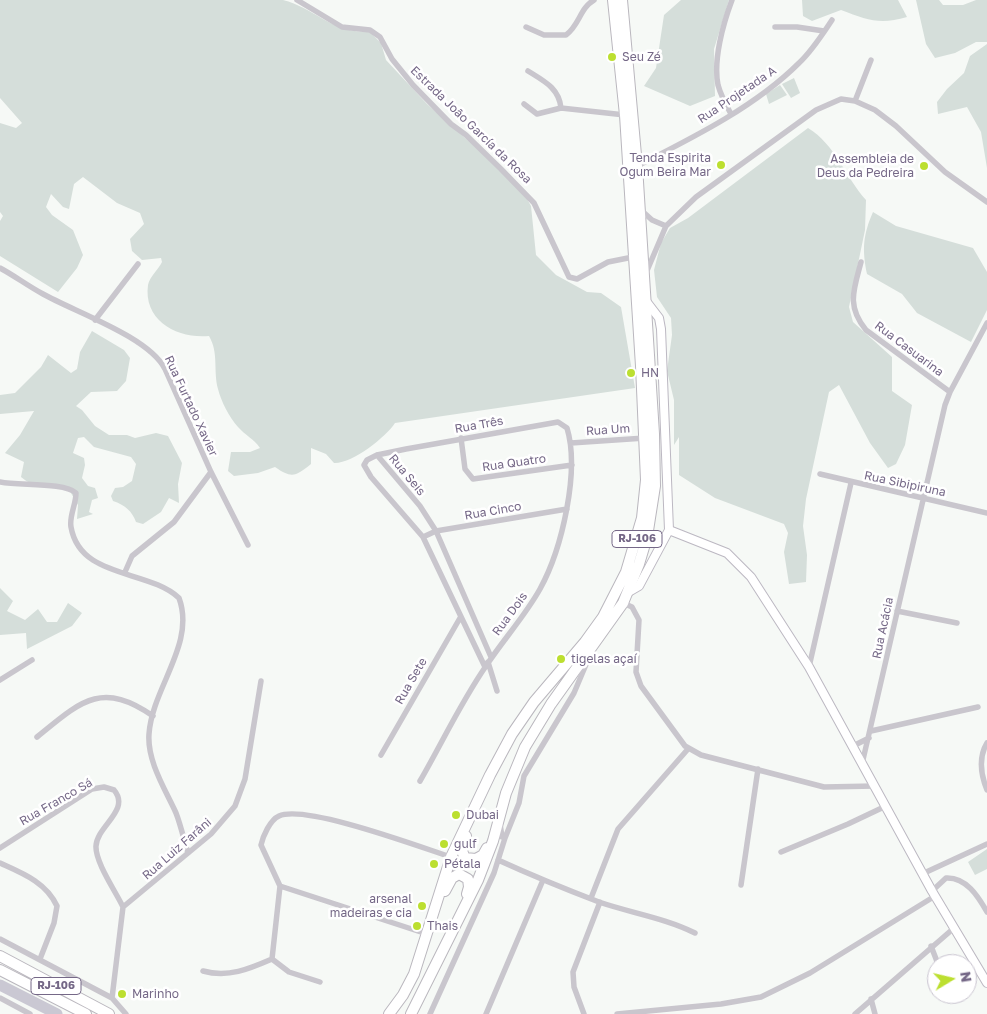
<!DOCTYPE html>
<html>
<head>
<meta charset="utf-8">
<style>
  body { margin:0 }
  #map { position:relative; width:987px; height:1014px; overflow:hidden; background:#f6f9f6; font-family:"Golos Text",sans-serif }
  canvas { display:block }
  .north { position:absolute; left:927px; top:954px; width:50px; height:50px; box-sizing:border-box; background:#fff; border:1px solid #c8c3cf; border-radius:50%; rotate:81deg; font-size:14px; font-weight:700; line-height:20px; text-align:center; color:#756887 }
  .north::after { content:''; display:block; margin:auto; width:18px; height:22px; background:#bcdf30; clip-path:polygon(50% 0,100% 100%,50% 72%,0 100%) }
</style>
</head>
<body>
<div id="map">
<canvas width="987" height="1014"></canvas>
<div class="north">N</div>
</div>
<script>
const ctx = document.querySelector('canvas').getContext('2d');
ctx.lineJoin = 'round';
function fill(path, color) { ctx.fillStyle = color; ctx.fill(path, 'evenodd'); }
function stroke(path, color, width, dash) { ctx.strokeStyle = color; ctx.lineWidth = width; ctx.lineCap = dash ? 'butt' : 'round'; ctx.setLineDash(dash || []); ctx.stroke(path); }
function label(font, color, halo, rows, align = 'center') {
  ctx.font = font + ' "Golos Text",sans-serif'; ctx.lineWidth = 5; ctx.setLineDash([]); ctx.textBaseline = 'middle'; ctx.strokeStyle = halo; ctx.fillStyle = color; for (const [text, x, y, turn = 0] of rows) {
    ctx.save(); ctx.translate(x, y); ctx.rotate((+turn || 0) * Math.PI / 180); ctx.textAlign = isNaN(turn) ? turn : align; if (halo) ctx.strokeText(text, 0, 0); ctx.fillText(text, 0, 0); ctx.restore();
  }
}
const green = new Path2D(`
  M0 0H283C315 8 334 35 369 31L381 43 386 60 427 104 491 161 526 197 531 206 536 255 556 275 587 292 601 293 621 307 635 388 395 423C386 437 352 464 334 463L326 454 311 448V464C296 476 292 479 275 467L258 473 234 476 228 471 231 452H250L260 448C254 439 245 435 238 427 229 417 221 401 218 389 213 370 219 353 209 336 178 339 143 321 148 285 150 276 158 270 162 262L161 258 142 260 132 251 130 239 144 224 140 213 117 203 83 177 74 184 69 209 63 207 51 194 46 207 52 215 73 230 83 255 77 268 58 292 0 256V221L3 216 0 212V123L16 128 22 123 0 98Z
  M681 0H729L714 49 715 96 690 106 644 86 656 68 664 15Z
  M802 0H898L907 17C880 25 867 20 841 10L812 21 803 16Z
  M916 0H939L943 5H963L976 0H987V42H976L955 53 935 58 926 44Z
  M987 44V168L981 132 967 107 938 114 937 102 947 89 964 73 970 56Z
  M794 78 800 93 791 98 782 84Z
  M780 85 787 95 769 104 766 94Z
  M808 128C835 144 846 178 866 200L865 230 849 307 853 322 892 357V391L912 405 905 445 896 464 888 468 870 443 839 385 829 392 806 499 803 526 807 555 806 582 789 584 784 552 788 533 784 524 715 498 679 475V437L674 445V400L667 371 672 335 671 318 657 297 654 270 661 243 670 228 688 218Z
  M873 212 896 226 973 248 987 272V310L971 342 917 313 902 294 867 274C862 249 863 235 873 212Z
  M92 331 124 350 130 358 126 381 117 391 91 392 76 406 82 410 95 426 109 435H127L135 438 156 433 168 436 182 463 178 484 179 503 169 498 161 512 143 524 136 522C132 511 125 505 113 501L111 496 115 488 123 487 132 481 136 464 131 457 94 447 84 437 78 438 73 453 84 458 85 465 82 478 88 486 95 488 98 498 92 500 89 512 93 514 77 519 78 505 68 488C51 487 35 489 21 477L24 462 5 453 20 435 34 411 0 414V395L15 393 41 367 48 355 71 373 77 369 80 352Z
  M0 588 13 601 7 611 25 620 38 609 47 622H57L68 603 82 613 72 626 27 649 26 633 0 635Z
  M987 849V869L975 875 968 862Z`);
const river = new Path2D(`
  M0 985 57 1014`);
const street = new Path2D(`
  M297 0 342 27 370 30 380 37 392 59 413 85 451 124 466 135 501 169 534 203 569 277 577 279 608 262 633 257
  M526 27 544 35H566C579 26 580 8 594 0
  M775 27H797L824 31
  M528 71C544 81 559 88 561 108
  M855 101 871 60
  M524 104 537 114 561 108 625 115
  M731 114C726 105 721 96 718 85 713 60 723 24 732 0
  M637 166C692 138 755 107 799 63 812 51 822 35 832 20
  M641 210 652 220 666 226
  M861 262C854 289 846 306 866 330L950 392
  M0 268C15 276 28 286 43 294 75 312 149 337 165 369L211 472 248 545
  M646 273 666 226 696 197 816 110 841 99 855 101 875 110 896 126 945 172 987 202
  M95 320 138 264
  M461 438 465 469 473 479 572 465
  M571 443 645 438
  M377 455 420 506 436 531 491 657
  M820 474 987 513
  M0 482C19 486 64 482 76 493 76 505 69 516 71 527 80 579 148 569 179 598 196 644 152 688 149 734 147 761 165 789 176 813 181 826 184 840 188 853
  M423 537 436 531 567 509
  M125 572 132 556 174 522 211 472
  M623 603 632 607 639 620 636 672 641 686 685 746 701 755 824 787 875 786
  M897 611 957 623
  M488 662 497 691
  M809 667 851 483
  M0 680 32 660
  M871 731 978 707
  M37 737C80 702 101 680 153 716
  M987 743C978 758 981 775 987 790
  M853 746 869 738
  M381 755 460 618
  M862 764 945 405 950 392 987 323
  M420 781C442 743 461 702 486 666 503 640 525 616 540 589 562 549 580 471 567 428L558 422 406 449 377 455 367 460 364 465 371 477 423 537 485 667
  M505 838 519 803 524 776 574 693 590 655
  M0 848 92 789 104 787 114 790C131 810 97 826 96 846 95 862 116 892 123 907
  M781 852 848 824 886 806
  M498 860C531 875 565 889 599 902 631 913 665 918 695 933
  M0 863C22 873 46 882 57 906L54 923 40 959
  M922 874 987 844
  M741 885 758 769
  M280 886 427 934
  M932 891 946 878C966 877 978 896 987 912
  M591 898 618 829 688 749
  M0 939 112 998 126 1014
  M931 946 938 964
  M203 971C228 978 249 969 272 959
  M320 982 289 972 272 959 280 886 261 845C263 836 270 820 279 816 305 804 420 847 451 857
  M0 998 30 1014
  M112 998 123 907 211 834 235 806 245 779 261 681
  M871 999 875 1014
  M430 1014 494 873 505 838 502 837 500 824
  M486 1014 543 880
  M584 1014 574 987 573 972 600 902
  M617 1014 721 1004 761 997 810 973 935 896
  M855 1014 954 928`);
const secondary = new Path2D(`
  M669 530 727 553 751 577 809 667 932 891 987 983
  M627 593 639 586 669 530 661 329 659 318 646 301`);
const highway = new Path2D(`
  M466 836 462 851 465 858 476 859 483 855 487 848
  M445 891 452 878 459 874 468 879 469 887 467 894
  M0 956 109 1014
  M0 970 86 1014
  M389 1014 403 995 414 974 451 857 490 775 512 734 534 702 585 642 603 617 626 572 642 518 646 480 641 366 625 115 613 0
  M411 1014 478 880 493 841 506 793 525 747 551 704 623 603 639 564 647 537 655 486 654 434 637 166 622 0`);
const markers = [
  [612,57,5,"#bcdf30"],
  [721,165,5,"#bcdf30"],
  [924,166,5,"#bcdf30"],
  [631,373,5,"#bcdf30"],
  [561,659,5,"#bcdf30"],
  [456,815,5,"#bcdf30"],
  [444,844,5,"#bcdf30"],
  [434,864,5,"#bcdf30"],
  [422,906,5,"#bcdf30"],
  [417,926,5,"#bcdf30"],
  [122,994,5,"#bcdf30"]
];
const shields = [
  [637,539,50],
  [56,986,50]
];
const shieldNames = [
  ["RJ-106",637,539],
  ["RJ-106",56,986]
];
const poiNames = [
  ["Seu Zé",622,57],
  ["Tenda Espirita",711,158,"right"],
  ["Ogum Beira Mar",711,172,"right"],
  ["Assembleia de",914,159,"right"],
  ["Deus da Pedreira",914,173,"right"],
  ["HN",641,373],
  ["tigelas açaí",571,659],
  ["Dubai",466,815],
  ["gulf",454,844],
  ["Pétala",444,864],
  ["arsenal",412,899,"right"],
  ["madeiras e cia",412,913,"right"],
  ["Thais",427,926],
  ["Marinho",132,994]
];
const streetNames = [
  ["Rua Projetada A",737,95,-34],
  ["Estrada João García da Rosa",471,125,44],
  ["Rua Casuarina",909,349,37],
  ["Rua Furtado Xavier",191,406,65],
  ["Rua Três",479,425,-10],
  ["Rua Um",608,430,-4],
  ["Rua Quatro",514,463,-8],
  ["Rua Seis",407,475,50],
  ["Rua Sibipiruna",905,484,12],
  ["Rua Cinco",493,511,-10],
  ["Rua Dois",510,614,-54],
  ["Rua Acácia",883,628,-78],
  ["Rua Sete",411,681,-60],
  ["Rua Franco Sá",56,802,-30],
  ["Rua Luiz Farâni",177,849,-41]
];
fill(green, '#d5deda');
stroke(river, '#cac8d3', 11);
stroke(secondary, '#bcb8c2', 10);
stroke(highway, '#bab7be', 12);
stroke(street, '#c9c6cd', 5.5);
stroke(secondary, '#fff', 8);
stroke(highway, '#fff', 10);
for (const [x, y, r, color] of markers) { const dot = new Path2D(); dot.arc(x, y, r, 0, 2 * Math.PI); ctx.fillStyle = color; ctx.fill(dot); stroke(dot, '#fff', 2); }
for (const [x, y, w] of shields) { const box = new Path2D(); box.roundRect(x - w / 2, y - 8.5, w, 17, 4); ctx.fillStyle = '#fff'; ctx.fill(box); stroke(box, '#756887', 1); }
label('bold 11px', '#756887', null, shieldNames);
label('12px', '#756887', '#fff', poiNames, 'left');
label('12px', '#756887', '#fff', streetNames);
</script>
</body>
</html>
